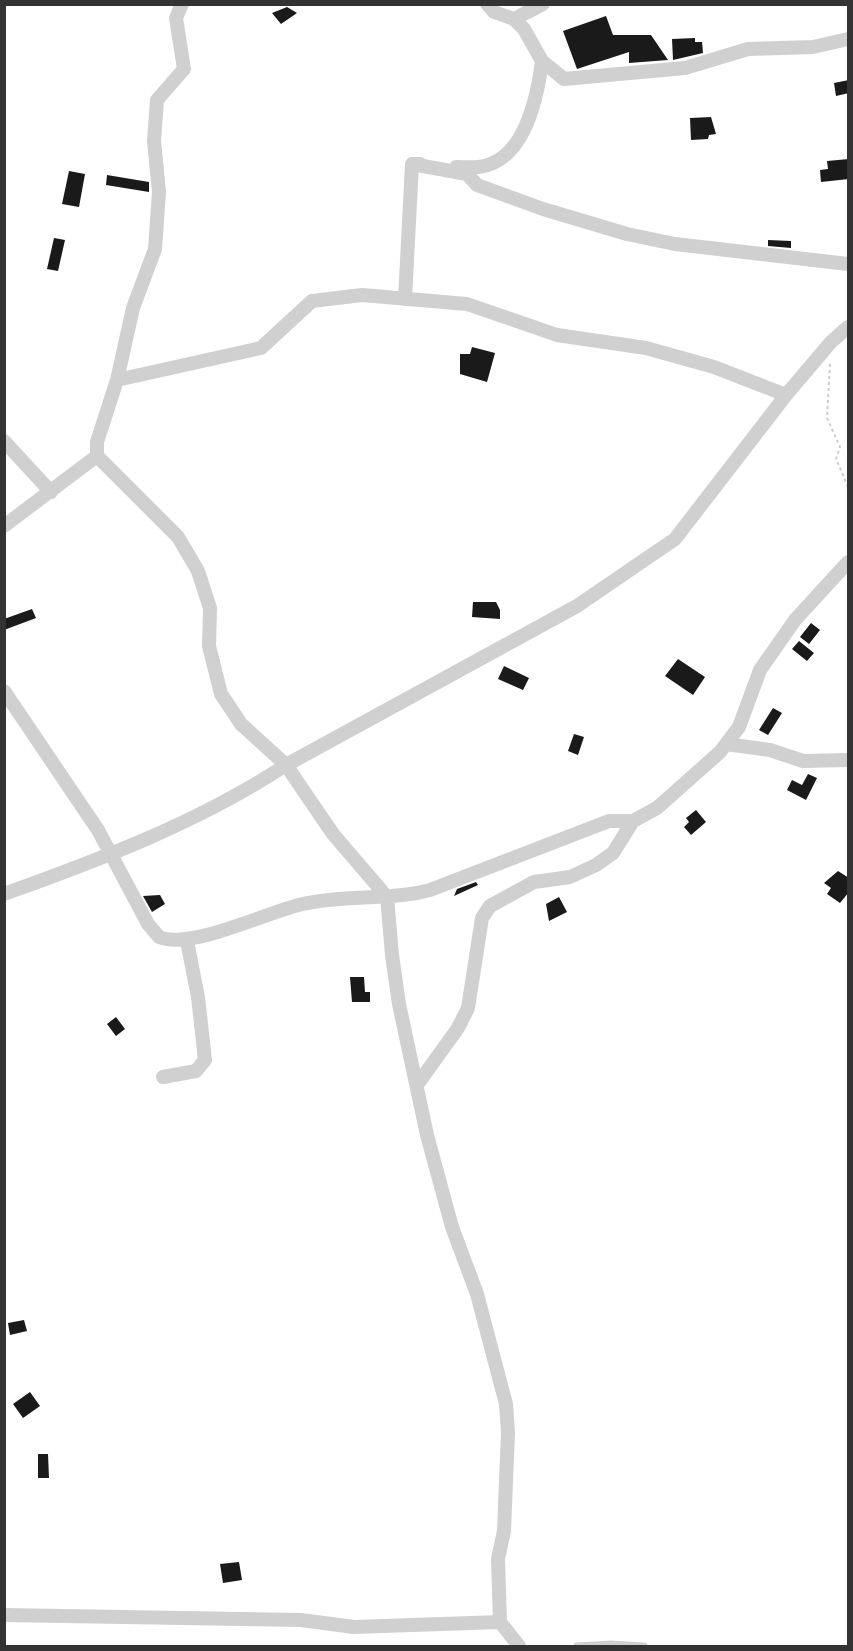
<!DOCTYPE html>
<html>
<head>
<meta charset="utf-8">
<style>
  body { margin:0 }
  #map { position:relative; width:853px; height:1651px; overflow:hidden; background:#fff; font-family:"Varela Round",sans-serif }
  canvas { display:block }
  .frame { position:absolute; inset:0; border:6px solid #333; pointer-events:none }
</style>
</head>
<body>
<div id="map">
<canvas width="853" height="1651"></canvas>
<div class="frame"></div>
</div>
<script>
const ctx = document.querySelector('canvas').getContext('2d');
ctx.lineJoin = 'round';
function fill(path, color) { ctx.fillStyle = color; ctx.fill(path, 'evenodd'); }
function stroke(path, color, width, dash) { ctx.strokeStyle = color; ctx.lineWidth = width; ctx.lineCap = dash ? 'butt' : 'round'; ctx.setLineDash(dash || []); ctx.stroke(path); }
const building = new Path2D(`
  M287 7 297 13 281 24 272 13Z
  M606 16 613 35H651L668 60 629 63V52L577 69 563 31Z
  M695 38V42H702L703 53 673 60 672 39Z
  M849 80V93L836 96 834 83Z
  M711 117 716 134 709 135 708 139 691 140 690 118Z
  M849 159V179L821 182 820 170 828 169 827 161Z
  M69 171 85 174 79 207 62 204Z
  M107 175 149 182V192L106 185Z
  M54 238 65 240 58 271 47 269Z
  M768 240 791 241V248L768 246Z
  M472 347 495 353 487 382 460 374V354H470Z
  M473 602H496L500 610V619L472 617Z
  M32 609 36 618 4 630V619Z
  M811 623 820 630 809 644 800 637Z
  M799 641 814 653 807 661 792 649Z
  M678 659 705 677 693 695 665 676Z
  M504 666 529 678 523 690 498 679Z
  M773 708 782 713 768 735 759 730Z
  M574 734 584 737 578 755 568 751Z
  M808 774 817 778 806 800 787 790 792 780 802 785Z
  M696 810 706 822 691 835 684 827 689 822 686 818Z
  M838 871 849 878V892L840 903 827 894 831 888 824 883Z
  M476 882 478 885 454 896 457 889Z
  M160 895 165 904 152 912 143 896Z
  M559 897 567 912 549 921 546 904Z
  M350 977H364L365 992H370V1002H352Z
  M116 1017 125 1029 116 1036 107 1024Z
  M24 1320 27 1331 10 1335 8 1323Z
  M30 1392 40 1406 23 1418 13 1404Z
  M38 1454H48L49 1478H38Z
  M239 1562 242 1580 223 1583 220 1564Z`);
const path = new Path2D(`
  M830 364 827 418 840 447 836 459 848 487`);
const lane = new Path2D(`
  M577 1646 611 1644 644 1646`);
const street = new Path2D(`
  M182 4 176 18 184 69 157 100 154 141 159 192 155 249 133 308 117 380 97 442V456L178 537 198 571 210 608 209 646 221 694 241 724 286 765 333 834 387 897 392 955 399 1004 427 1135 452 1227 477 1294 506 1404 508 1432 504 1531 498 1559 500 1622
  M487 4 494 12 514 19 524 29 542 61 564 79 685 68 748 49 813 47 848 39
  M514 19 543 4
  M412 164 467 174 477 185 543 209 627 234 675 244 848 264
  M456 167C469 167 481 169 493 163 527 148 538 93 542 61
  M405 299 412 164H420
  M117 380 261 348 312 301 362 295 467 304 557 335 646 348 714 367 786 395
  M4 441 51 492
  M4 526 97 456
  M4 691 98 830 148 924 159 937C192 950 266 912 303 904 345 894 388 901 430 890L609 821H633L657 808 720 752 739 727 760 670 795 620 848 562
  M726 744 770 750 803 761 848 760
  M4 894C102 859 199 822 286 765L577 606 675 539 786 395 831 342 848 327
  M163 1077 196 1071 205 1060 198 997 187 941
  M417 1085 458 1028 468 1008 482 918 490 906 534 882 570 877 596 865 613 853 633 821
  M4 1615 301 1620 354 1627 500 1622 519 1646`);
fill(building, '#1a1a1a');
stroke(path, '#cdcdcd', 2, [3, 3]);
stroke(lane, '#d0d0d0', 7);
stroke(street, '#d0d0d0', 14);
</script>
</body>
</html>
